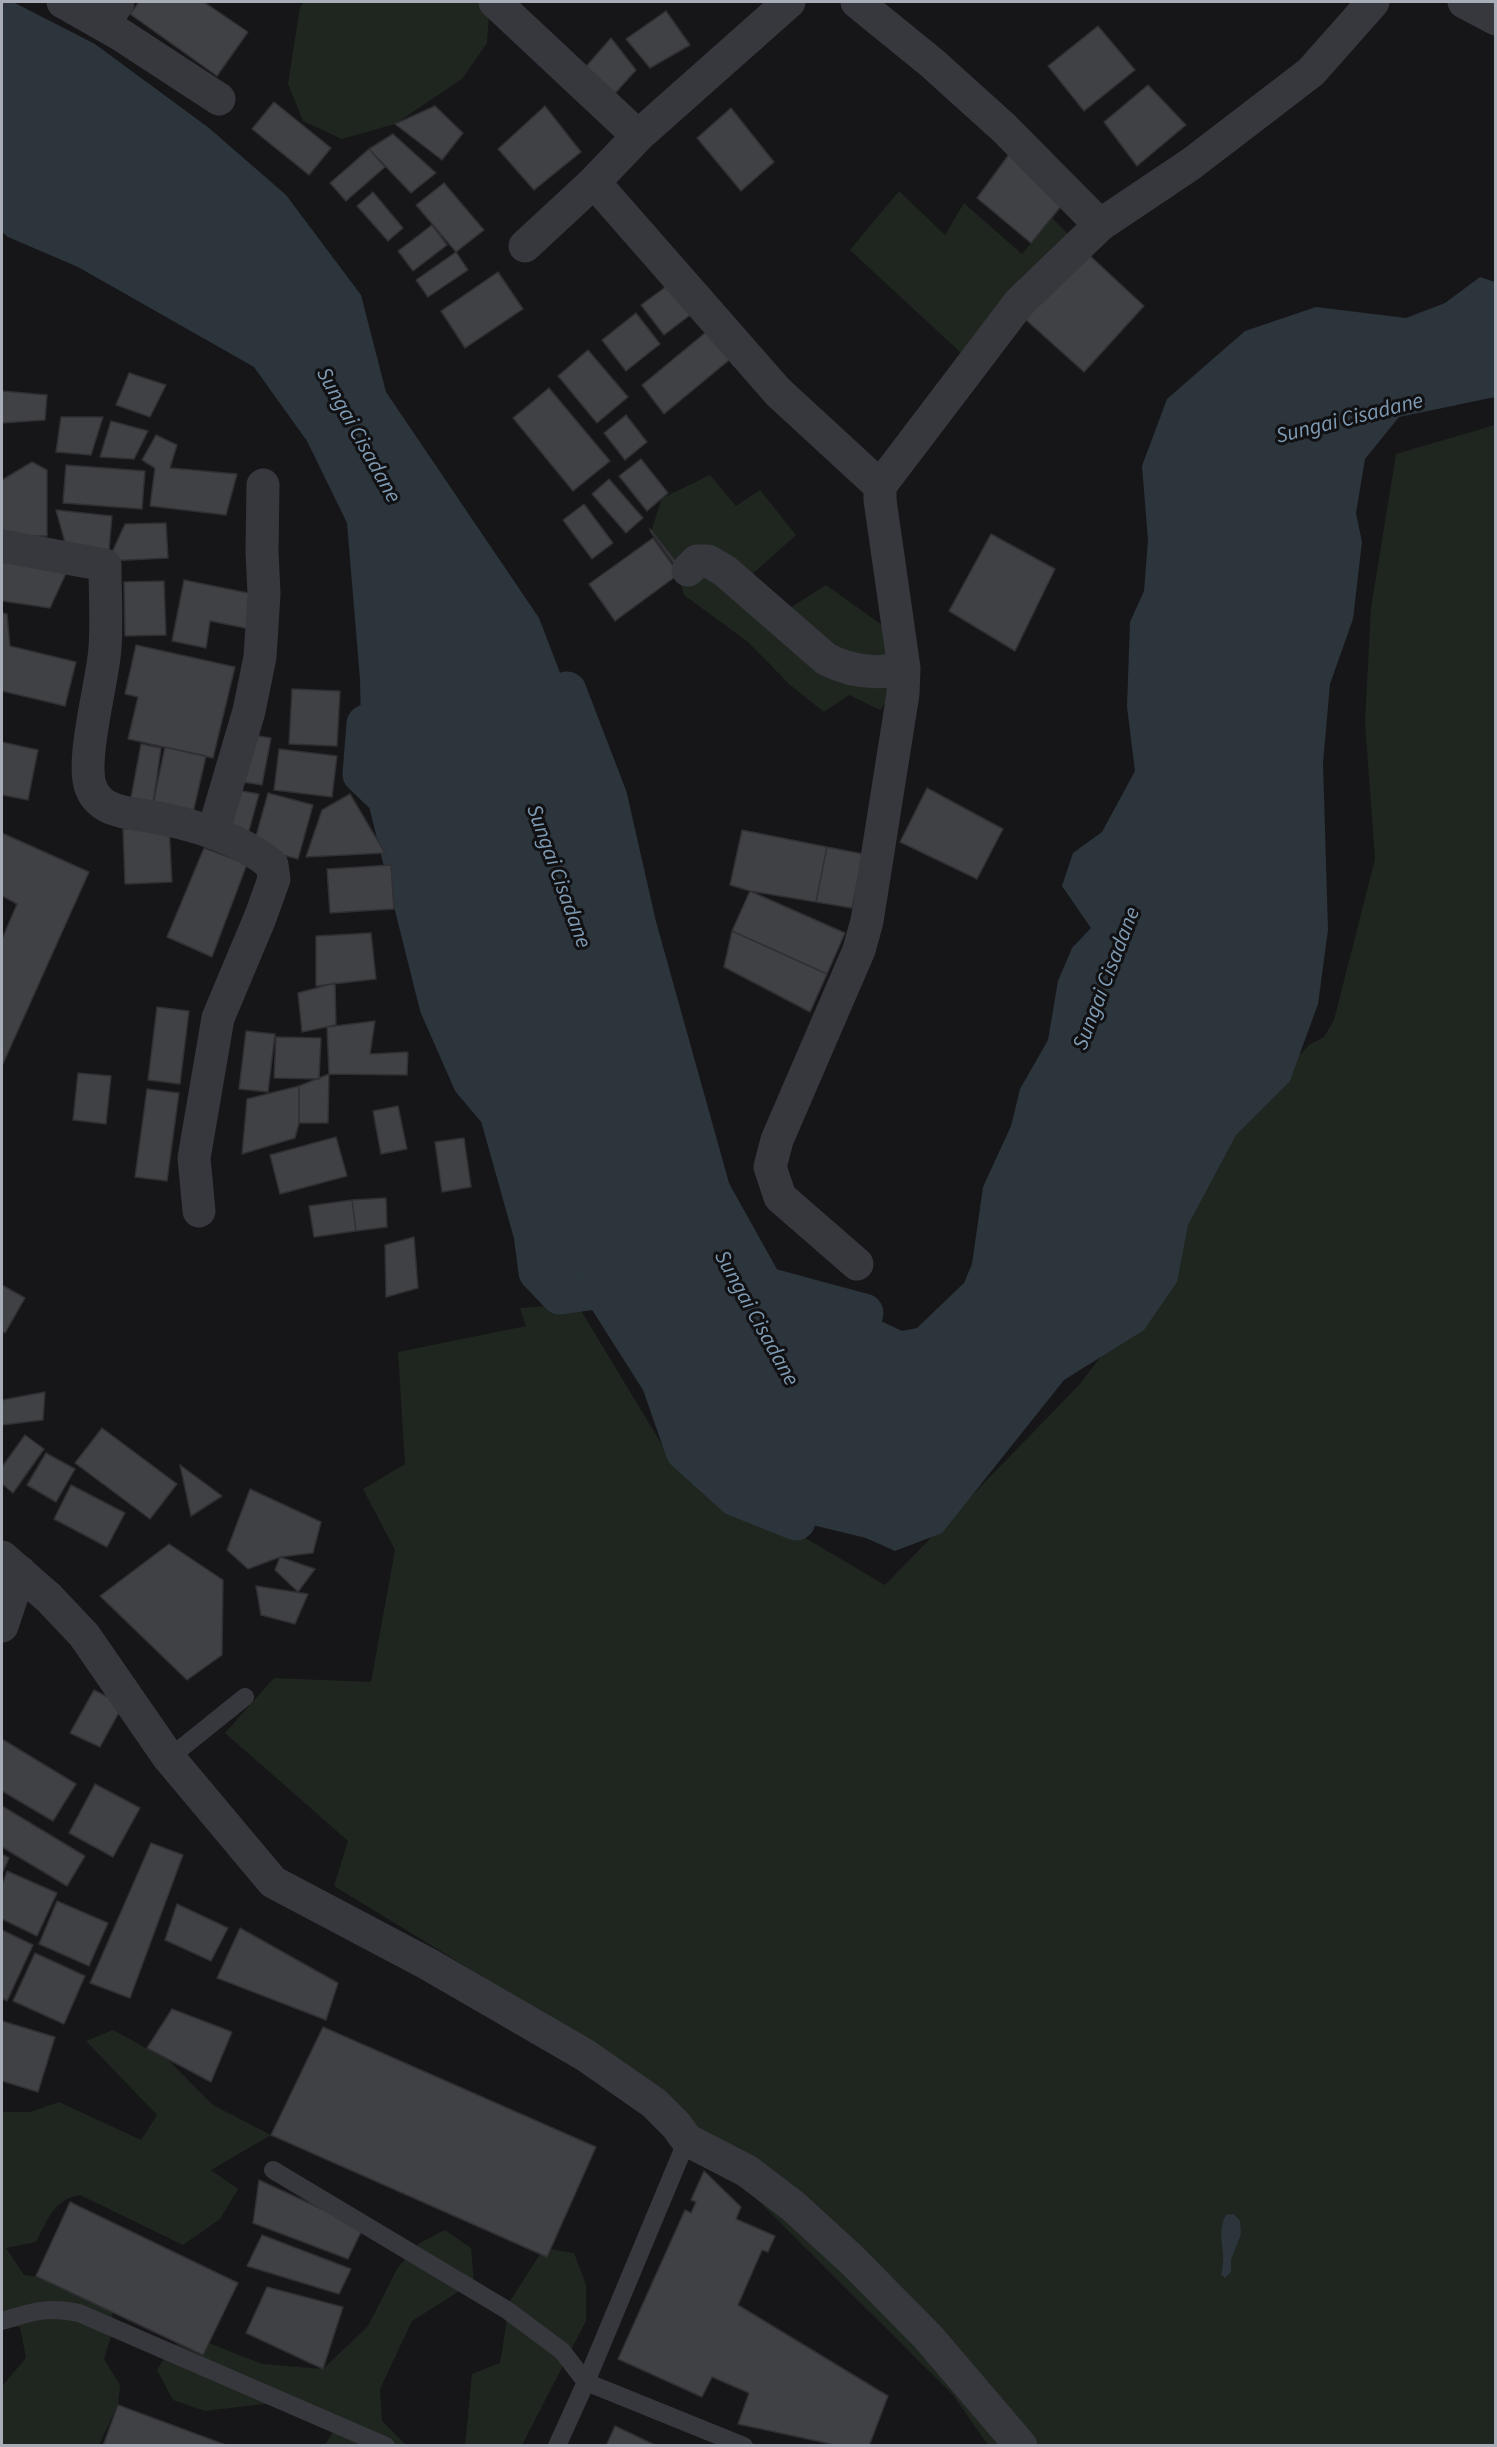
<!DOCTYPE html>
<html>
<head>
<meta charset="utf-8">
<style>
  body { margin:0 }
  #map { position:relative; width:1497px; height:2447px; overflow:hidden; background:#161618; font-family:"Source Sans 3",sans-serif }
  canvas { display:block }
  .frame { position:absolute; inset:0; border:3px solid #a8adb8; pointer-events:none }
</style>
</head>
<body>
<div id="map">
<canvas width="1497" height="2447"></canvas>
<div class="frame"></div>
</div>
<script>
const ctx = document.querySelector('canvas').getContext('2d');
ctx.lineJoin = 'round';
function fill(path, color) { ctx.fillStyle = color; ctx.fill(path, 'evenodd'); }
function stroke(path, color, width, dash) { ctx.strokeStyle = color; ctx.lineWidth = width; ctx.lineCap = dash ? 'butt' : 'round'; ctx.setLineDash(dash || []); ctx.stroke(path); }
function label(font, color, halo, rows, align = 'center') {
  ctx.font = font + ' "Source Sans 3",sans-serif'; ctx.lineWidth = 6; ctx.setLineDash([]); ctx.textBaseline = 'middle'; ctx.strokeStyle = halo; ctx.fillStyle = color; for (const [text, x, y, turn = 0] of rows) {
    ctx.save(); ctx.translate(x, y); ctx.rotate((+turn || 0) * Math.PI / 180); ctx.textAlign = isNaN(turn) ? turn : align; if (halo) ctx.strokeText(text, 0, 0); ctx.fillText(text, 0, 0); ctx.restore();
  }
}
const green = new Path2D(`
  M304 2H490L487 43 462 79 395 124 342 139 303 121 288 84 300 7Z
  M899 191 945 235 964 203 1022 254 1052 218 1069 235 961 353 850 250Z
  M1495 425V2445H988L953 2395 614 2057 334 1886 348 1841 225 1733 274 1678 371 1682 395 1550 363 1489 405 1464 398 1352 526 1326 520 1308 577 1304 670 1458 885 1585 1079 1385 1173 1263 1168 1241 1247 1110 1309 1045 1324 1037 1334 1020 1375 859 1365 722 1371 608 1396 454Z
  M710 475 736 506 760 490 796 535 748 578 782 613 826 585 896 635 900 684 880 710 849 695 824 712 790 685 748 642 684 595 675 565 651 532 662 498Z
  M113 2030 168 2060 213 2105 271 2135 211 2170 238 2189 220 2219 183 2245 80 2195C53 2200 48 2220 36 2242L6 2248 24 2275 81 2281 110 2297 114 2327 104 2359 120 2385 118 2405 99 2445H2V2386L26 2358 20 2327 2 2325V2112H30L59 2102 141 2140 157 2115 86 2041Z
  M445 2230 471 2248 474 2282 412 2321 380 2389 382 2421 406 2445H325L334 2430 273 2403 205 2411 173 2400 157 2370 172 2345 204 2341 262 2364 323 2369 368 2326 397 2269 418 2244Z
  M544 2248 574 2253 586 2285V2321L522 2445 465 2446 472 2374 500 2363 510 2301Z`);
const water = new Path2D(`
  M2 2H13L95 44 209 128 286 195 361 295 386 392 539 618 608 798 637 926 711 1191 764 1286 864 1313 902 1331 917 1328 964 1283 972 1264 983 1187 1011 1126 1020 1089 1048 1040 1058 981 1072 948 1091 928 1062 886 1073 853 1102 832 1135 771 1127 707 1130 622 1144 591 1148 540 1142 466 1167 399 1245 331 1316 307 1406 318 1445 303 1480 277 1495 282V397L1399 417 1365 459 1356 513 1362 542 1353 619 1330 684 1323 763 1328 930 1318 1004 1290 1081 1236 1135 1188 1225 1177 1282 1144 1330 1064 1380 942 1533 895 1551 866 1538 796 1521 685 1451 661 1382 602 1289 560 1295 538 1272 501 1113 472 1081 439 1006 387 798 362 774 360 679 347 523 307 441 254 367 78 267 8 237 2 232Z
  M1234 2214 1240 2221 1241 2234 1231 2260V2272L1225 2278 1221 2274C1228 2254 1215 2233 1226 2215Z`);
const canal = new Path2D(`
  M567 691 608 798 637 926 711 1191 764 1286 864 1313
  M366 724 362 774 387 798 439 1006 472 1081 499 1113 533 1234 538 1272 560 1295 602 1289 661 1382 685 1451 736 1497 796 1521`);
const building = new Path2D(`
  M139 2H204L248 32 217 76 130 14Z
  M666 11 690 45 650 68 626 39Z
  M1098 26 1135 70 1084 111 1048 66Z
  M611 38 636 70 609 100 583 70Z
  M1148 85 1186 125 1137 166 1104 122Z
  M274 102 331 148 309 175 252 129Z
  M435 106 463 133 442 160 395 124Z
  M545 106 581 152 534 190 498 149Z
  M731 108 774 162 741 191 697 138Z
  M393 134 436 173 411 193 369 149Z
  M369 149 385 167 346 201 330 183Z
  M1010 153 1062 205 1031 243 977 198Z
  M444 183 484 230 456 252 416 205Z
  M373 192 403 228 388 241 357 206Z
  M432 225 447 245 413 271 398 251Z
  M456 252 468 270 428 297 416 280Z
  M1086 252 1144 306 1084 372 1025 319Z
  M498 272 523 309 465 348 441 311Z
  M671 283 694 312 664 335 641 305Z
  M636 313 660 344 626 371 602 340Z
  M711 328 734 356 664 414 642 385Z
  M588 350 628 397 597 423 558 376Z
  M129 373 166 385 150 417 116 405Z
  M549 388 610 461 573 491 513 418Z
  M2 391 47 395 45 420 2 423Z
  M626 415 647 442 625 460 604 433Z
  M61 417H103L91 455 56 452Z
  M111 421 148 431 134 459 100 457Z
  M156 435 177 445 170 468 237 474 226 515 150 506 155 468 142 460Z
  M641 459 668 493 647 511 619 476Z
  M32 462 47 470V536H2V480Z
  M66 465 145 471 142 509 63 503Z
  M609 479 643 518 626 533 592 494Z
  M584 504 613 543 592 559 563 520Z
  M56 510 112 516 108 561 68 553Z
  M166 523 168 558 108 561 125 524Z
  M650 529 675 561V565L651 532Z
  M991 534 1055 569 1015 651 949 611Z
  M653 538 679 574 615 621 589 584Z
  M2 561 68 569 50 608 2 601Z
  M184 580 258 595 250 629 210 621 206 648 172 641Z
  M164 581 166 635 125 636 124 582Z
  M2 613 7 614 10 646 76 662 65 706 2 691Z
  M136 645 235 667 213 758 128 739 138 697 125 694Z
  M292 689 340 691 337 746 289 744Z
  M246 734 271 738 262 785 237 781Z
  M2 742 38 750 28 800 2 795Z
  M141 744 161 748 153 804 130 803Z
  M165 747 206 756 193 813 153 804Z
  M279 749 337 756 332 797 274 790Z
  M927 788 1003 829 977 879 900 842Z
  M230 789 259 794 247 838 218 830Z
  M268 793 313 805 298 859 253 847Z
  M350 794 385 853 306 857 322 810Z
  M169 826 172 882 125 884 123 829Z
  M742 830 827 847 816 902 750 891 730 885Z
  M2 833 89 872 2 1066V939L17 904 2 896Z
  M827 847 863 854 852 908 816 902Z
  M204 848 247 864 212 957 167 937Z
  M391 865 394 909 330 913 327 869Z
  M750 891 845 933 827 974 732 931Z
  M732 931 827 974 810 1012 724 967Z
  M371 933 376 979 316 986V936Z
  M335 983 336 1025 302 1032 298 993Z
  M157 1007 189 1011 180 1084 148 1080Z
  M375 1021 370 1054 408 1052 407 1075 329 1074 327 1027Z
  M246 1031 275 1034 268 1092 239 1089Z
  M276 1037 321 1038 319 1079 274 1078Z
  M78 1073 111 1076 106 1124 73 1120Z
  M329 1074 328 1123H299V1086Z
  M299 1086V1123L295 1138 242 1154 247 1099Z
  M147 1089 179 1093 167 1181 135 1177Z
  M398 1106 407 1149 381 1154 373 1111Z
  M336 1137 347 1176 280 1194 270 1155Z
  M464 1138 471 1187 442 1192 435 1142Z
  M386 1198 387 1227 356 1231 352 1200Z
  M352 1200 356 1231 314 1237 309 1206Z
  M414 1237 418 1288 386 1297 385 1245Z
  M2 1285 25 1298 5 1333 2 1331Z
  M45 1392 43 1420 2 1425V1400Z
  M102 1428 177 1484 150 1519 75 1463Z
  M25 1435 44 1449 13 1493 2 1484V1467Z
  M46 1453 75 1469 56 1502 27 1485Z
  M180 1465 222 1496 191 1516Z
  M71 1485 125 1513 107 1547 54 1519Z
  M250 1489 321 1522 313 1553 280 1557 248 1569 227 1550Z
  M169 1544 223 1580 222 1655 187 1680 100 1596Z
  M280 1557 315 1569 298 1592 275 1570Z
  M256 1586 308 1594 295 1624 261 1615Z
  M94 1690 123 1705 100 1747 70 1733Z
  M2 1739 76 1784 53 1821 2 1791Z
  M95 1784 140 1808 113 1857 69 1833Z
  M2 1806 85 1856 67 1886 2 1847Z
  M151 1843 183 1855 130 1998 90 1983Z
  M2 1854 9 1858 2 1874Z
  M7 1871 57 1893 37 1936 2 1919V1885Z
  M57 1901 108 1923 89 1966 39 1944Z
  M177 1904 228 1928 211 1961 165 1940Z
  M240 1928 338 1983 326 2020 217 1978Z
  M2 1930 33 1945 7 2001 2 1998Z
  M35 1953 85 1976 64 2024 13 2001Z
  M172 2009 232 2032 211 2082 147 2048Z
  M2 2021 55 2037 38 2092 2 2081Z
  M323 2027 596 2147 547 2257 271 2135Z
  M704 2171 741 2207 736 2219 775 2236 768 2252 762 2250 738 2305 888 2396 869 2446H840L738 2424 749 2393 712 2377 702 2397 618 2359 685 2210 691 2213 696 2202 691 2200Z
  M259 2180 363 2228 348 2259 253 2223Z
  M70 2202 238 2283 203 2355 36 2276Z
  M262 2235 351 2269 339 2294 247 2266Z
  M267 2287 343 2307 323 2369 246 2333Z
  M118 2405 226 2445V2446H103Z
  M615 2426 657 2446H606Z`);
const service = new Path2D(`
  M169 1758 245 1697
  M273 2170 507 2310 562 2351 586 2382 744 2446
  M2 2321C32 2312 47 2306 79 2313L386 2446
  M557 2446 586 2382 687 2140`);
const minor = new Path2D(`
  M63 2 121 35 219 99
  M495 2 638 136
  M857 2 932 63 1004 128 1100 225
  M1464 2 1496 19
  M104 25 118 2
  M594 182 778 392 880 486
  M525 246 594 182 638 136 789 2
  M2 546 105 565C105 593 107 621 105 648 103 681 80 761 91 788 99 809 121 812 141 815 186 822 236 835 272 865L274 879 260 918 218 1018 194 1158 199 1211
  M688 570 697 561H708L725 571 826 659C851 672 877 675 904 668
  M213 833 249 711 260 657 264 594 262 551 263 485
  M857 1264 780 1197 770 1167 777 1140 859 950 867 921 903 694 904 668 880 500V486L1019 303 1100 225 1191 164 1311 72 1373 2
  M2 1557 49 1598 84 1635 169 1758 273 1882 428 1964 585 2055 654 2103 676 2125 687 2140 747 2171 793 2206 852 2260 928 2337 1021 2446
  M2 1626 20 1572`);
const waterNames = [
  ["Sungai Cisadane",1350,420,-14],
  ["Sungai Cisadane",357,436,61],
  ["Sungai Cisadane",557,877,70],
  ["Sungai Cisadane",1108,979,-69],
  ["Sungai Cisadane",755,1319,61]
];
fill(green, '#1e261f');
fill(water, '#2c353c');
stroke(canal, '#2c353c', 39);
fill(building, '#404145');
stroke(building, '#303034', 1.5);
stroke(service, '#37383d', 18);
stroke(minor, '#37383d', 33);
label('italic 22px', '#7f9bb3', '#111113', waterNames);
</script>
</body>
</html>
